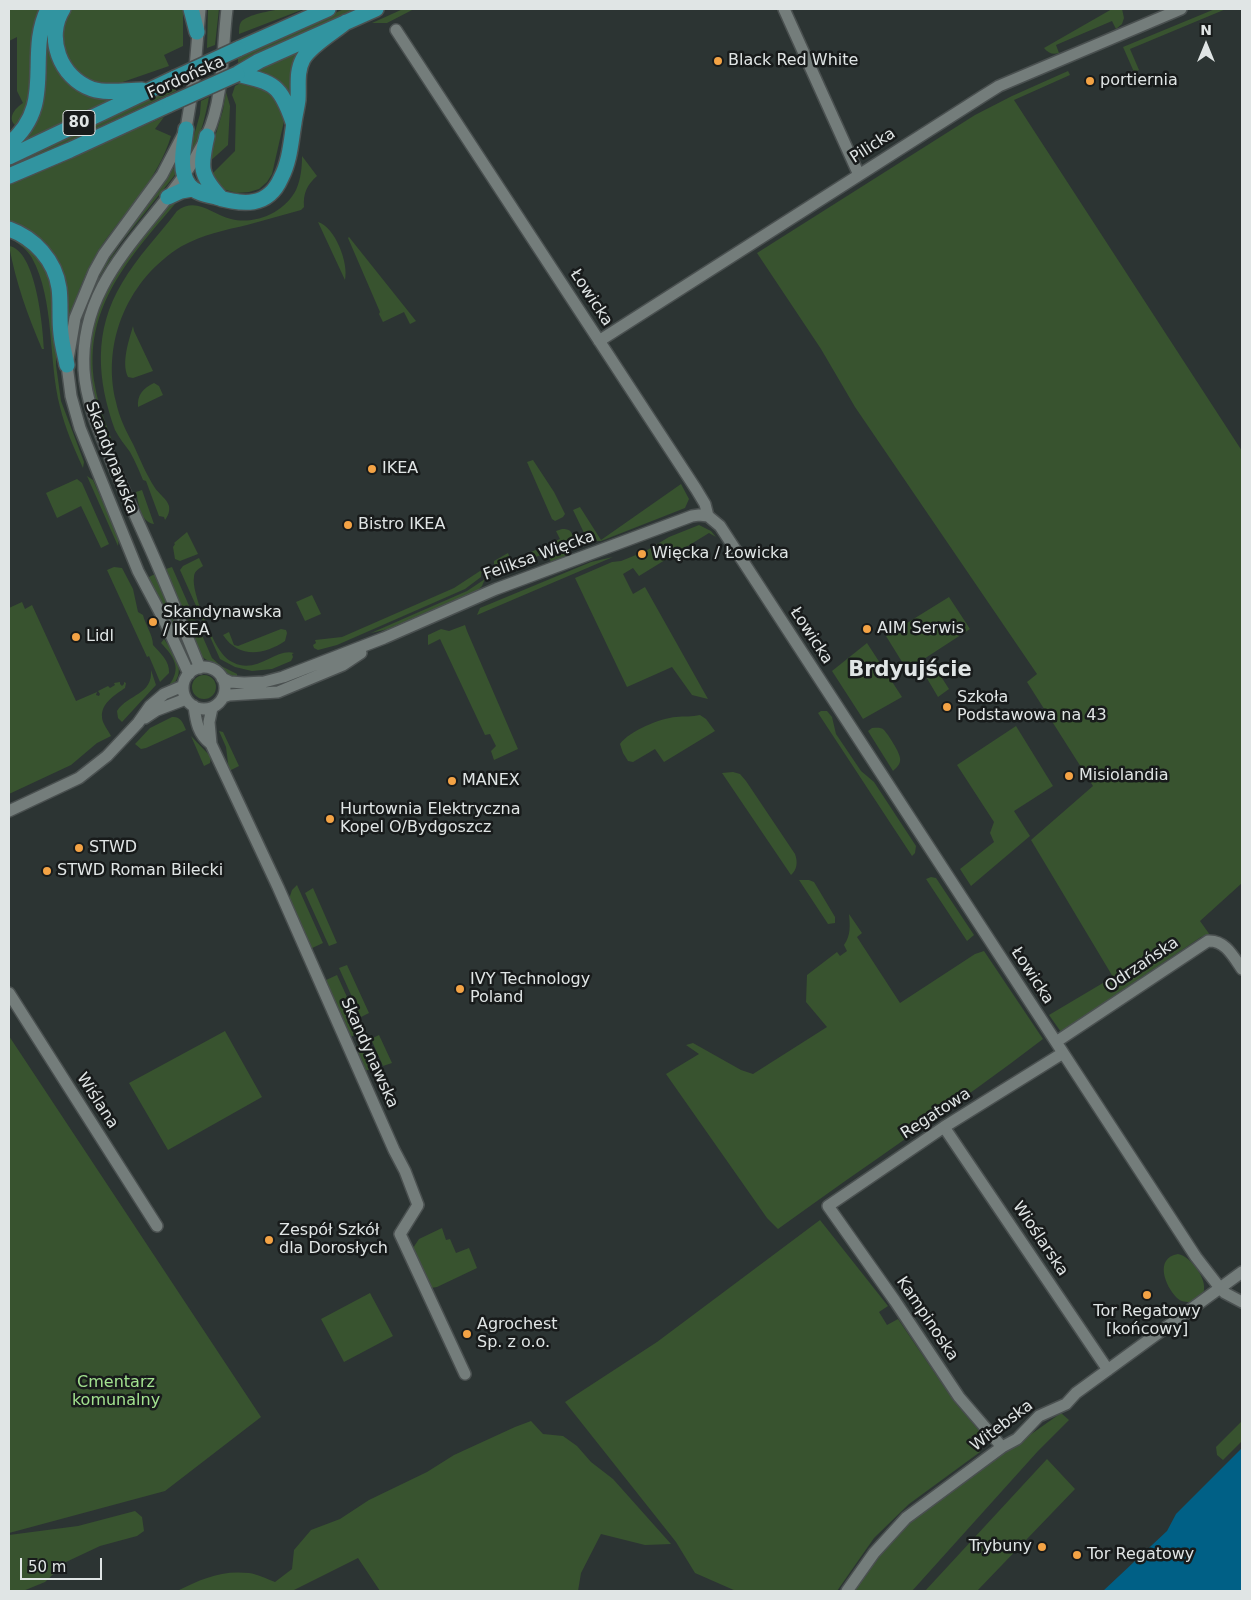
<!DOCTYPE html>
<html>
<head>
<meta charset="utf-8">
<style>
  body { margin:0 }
  #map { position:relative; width:1251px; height:1600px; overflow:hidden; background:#2c3433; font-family:"DejaVu Sans",sans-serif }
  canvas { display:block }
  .frame { position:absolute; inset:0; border:10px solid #e0e5e5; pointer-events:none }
  .north { position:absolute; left:1181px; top:20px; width:50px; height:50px; -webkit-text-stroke:4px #181b1b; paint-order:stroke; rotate:0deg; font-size:14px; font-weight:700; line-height:20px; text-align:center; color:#e0e5e5 }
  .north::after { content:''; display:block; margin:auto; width:18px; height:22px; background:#e0e5e5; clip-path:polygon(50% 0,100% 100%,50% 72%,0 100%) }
  .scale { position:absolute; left:20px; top:1558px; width:82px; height:22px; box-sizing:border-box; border:2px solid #e0e5e5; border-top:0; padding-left:6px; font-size:15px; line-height:18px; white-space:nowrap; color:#e0e5e5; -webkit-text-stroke:4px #181b1b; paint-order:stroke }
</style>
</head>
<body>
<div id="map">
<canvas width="1251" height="1600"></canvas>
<div class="frame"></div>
<div class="north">N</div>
<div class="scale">50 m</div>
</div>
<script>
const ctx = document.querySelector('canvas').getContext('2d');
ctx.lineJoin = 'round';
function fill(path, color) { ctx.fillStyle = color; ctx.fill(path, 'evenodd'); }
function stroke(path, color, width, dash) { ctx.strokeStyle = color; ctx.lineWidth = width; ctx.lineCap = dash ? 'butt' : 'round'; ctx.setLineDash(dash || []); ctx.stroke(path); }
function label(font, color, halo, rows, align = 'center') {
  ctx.font = font + ' "DejaVu Sans",sans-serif'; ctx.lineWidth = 5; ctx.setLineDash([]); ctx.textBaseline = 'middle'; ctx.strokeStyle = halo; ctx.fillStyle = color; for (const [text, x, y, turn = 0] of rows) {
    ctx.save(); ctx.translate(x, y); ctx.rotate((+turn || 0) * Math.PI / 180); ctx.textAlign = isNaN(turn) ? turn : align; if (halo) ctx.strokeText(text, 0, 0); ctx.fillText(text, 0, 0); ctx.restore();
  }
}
const green = new Path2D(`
  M9 9H40L34 26 27 107 18 127C5 120 15 108 23 103L17 91V37L9 41Z
  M72 9H183V46L164 55 169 66 117 84C104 87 86 85 77 74 73 70 71 64 69 60 58 40 58 28 72 9Z
  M208 9H219L215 45 207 48Z
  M281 9H304L239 34C239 30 239 25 241 22 248 14 271 11 281 9Z
  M344 9H359L238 63V58Z
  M403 9H414L387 23H372Z
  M1112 9H1122L1124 18 1122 24 1116 29 1112 21 1056 45 1059 53C1053 55 1048 53 1044 48Z
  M1215 9H1226L1130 49 1139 70 1134 72 1123 47Z
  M47 25 56 67 117 97 16 145Z
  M304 47 293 100 252 71Z
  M1068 71 1070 75 1014 100 1242 451V883L1200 921 1210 935 1201 937 1061 1032 1049 1015 1113 977 1031 840 1093 786 1027 682 1037 674 855 407 821 349 757 253 975 115 1012 96Z
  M250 81 273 93 285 117 272 174 267 182 259 189 249 192 236 193 223 189 214 183 210 176 235 151 236 105 232 95 235 86 242 82Z
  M177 84 176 91 9 169V164Z
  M226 92 230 106 228 145 207 164 223 110Z
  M209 97C205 119 199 142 187 161L200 114 201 101Z
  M164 117 155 129 171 136C158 179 127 209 102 245 84 272 74 302 65 333L62 284 9 225V183Z
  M302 156 317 176C307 185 303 193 304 207L301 210C283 215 265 220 247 225 225 230 202 235 182 246 129 278 101 341 116 402 119 417 126 431 133 444 140 459 146 474 155 488 159 494 167 499 169 506 170 511 168 516 165 520L164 517 159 516 146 481 143 480C139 470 135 461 130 452 125 445 119 438 115 430 97 380 93 331 122 283 137 257 159 235 177 211 197 196 212 215 231 219 255 225 284 213 296 190 301 179 302 167 302 156Z
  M177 163 178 171 120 244 98 279H96L133 224 158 192Z
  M180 198C133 254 81 306 95 386 98 405 106 423 112 441 102 426 97 409 93 392 76 313 126 258 172 202Z
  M318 222C335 227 349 263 345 280Z
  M9 233 15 236 48 268 56 306V365L61 401 84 462 83 468C74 448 65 428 60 407 48 360 55 300 32 258 27 249 17 242 9 238Z
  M349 237 416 321 410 324 404 312 383 322 379 314 380 312 348 238Z
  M9 246C36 250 43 327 44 349H42C27 314 16 283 9 246Z
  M133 326 134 331 153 371 133 378 128 377C121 363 129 340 133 326Z
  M154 383 159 386 163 395 138 407C137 395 143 388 154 383Z
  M533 460 554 492 565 514 563 517 555 521 552 519 527 462Z
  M87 476 93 480 119 538 118 546Z
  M77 479 82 483 109 544 101 548 81 506 57 518 46 493Z
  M681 484 689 499 685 508 601 541H594L588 534 585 535 573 510 580 507 601 540Z
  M142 490 154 524C140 522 139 504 136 492Z
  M699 525 711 531 716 537 709 533 639 576 633 568 623 574 633 594 645 587 708 699 692 695 672 667 627 687 575 578 612 562 621 561 636 555 638 558 645 555 644 552 669 537Z
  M562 529C570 529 572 531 573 539L570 540V545L501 569 494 568V561L508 553 511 561 560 539 556 531Z
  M187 532 198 554 180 561 175 559 173 547 175 544 174 543Z
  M573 546C568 556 561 559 551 563L549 555Z
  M613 557 477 615 480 608 591 562Z
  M199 558 203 566C198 569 194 572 194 577 191 592 212 640 221 652 226 659 232 663 240 665 260 670 278 648 294 653L292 654 293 657 291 661 272 669 252 671 235 667 220 659 180 570 183 566Z
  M114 567 122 568 133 589 138 612 143 615C145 624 153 635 153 645 160 653 170 661 169 673L160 682 149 656 147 657 107 570Z
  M172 567 212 658 221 666 237 674V679C230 676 226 672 220 667 211 661 203 660 197 651L166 569Z
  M480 571 483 572 481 573V577L465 589 337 645 318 650 314 648 313 645 316 643 315 640 342 637 454 588Z
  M155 574 194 662 190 665 147 578Z
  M485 579 482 586 477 591 388 629 371 633 467 591Z
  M312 595 321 614 305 621 296 602Z
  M949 597 970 629 907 670 886 636Z
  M22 602 25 609 32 605 76 701 97 692 96 695 99 696 100 694 98 691 108 686 110 688 115 685 114 683 120 682V684L122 686 124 684V682L126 683 125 688C115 695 101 703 102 717 102 723 108 730 111 736L97 743 71 765 9 794V608Z
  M465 625 467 631 518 749 494 760 491 751 496 746 490 734 485 735 440 639 428 645V635L441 629 449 631Z
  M281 629 286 630 287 633 285 641C264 655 239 659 223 635L229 632 234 645 238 646Z
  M164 639C175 655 188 671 170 688L169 685C182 668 174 657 161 643Z
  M867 643 902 697 863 719 832 671Z
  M933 664 949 689 938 697 922 670Z
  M151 670 156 685 122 722 118 718 117 711C128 694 153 695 151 670Z
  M192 687a12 12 0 1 1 24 0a12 12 0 1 1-24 0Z
  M821 711H827L832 717 836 734 861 771 874 782 916 846 915 853 912 856 818 713Z
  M700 715 706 719 715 731 664 762 655 749 633 762 628 761 623 753 620 744C629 731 661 718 676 717 684 716 692 717 700 715Z
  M172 717C180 716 183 722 186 730L146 748 141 749 135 744 150 728Z
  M1016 726 1053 786 1014 811 1030 836 971 886 960 869 994 842 990 833 994 822 957 765Z
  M872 728C876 728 881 727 884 730 888 734 900 753 900 758 901 764 897 767 893 771L868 731Z
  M219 731 223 732 239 766 229 771 226 747Z
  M191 736 211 757 210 763 204 766Z
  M733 772 740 774 746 781 795 854C798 862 797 870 791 875L722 773Z
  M931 877 936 878 974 935 967 941 926 879Z
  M799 880H809L814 882 835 917V923L828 924Z
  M297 885 323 943 310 949 289 899 292 890Z
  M313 888 337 943 329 946 305 893Z
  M849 914 862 933 857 937 900 1003 975 954 984 951 1043 1039C957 1105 866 1165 778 1229L767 1218 666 1074 699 1054 686 1045 693 1043 741 1070 753 1074 827 1027 806 1002 807 975 837 952 840 956 847 951 844 945C851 935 850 925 849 914Z
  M347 965 369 1013 361 1017 339 968Z
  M337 975 363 1032 350 1037 324 981Z
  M225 1031 262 1097 168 1150 129 1083Z
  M379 1035 392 1063 383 1066 371 1039Z
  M9 1036 261 1417 165 1491 9 1533Z
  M360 1044 362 1049 369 1046 378 1066 365 1071 354 1048Z
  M820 1220 888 1306 879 1312 887 1325 898 1319 953 1400 982 1434 980 1452 909 1504 874 1538 837 1591H736L695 1573 676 1542 565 1402 657 1342Z
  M442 1228 446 1240 450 1239 456 1253 469 1248 477 1268 437 1287 431 1288 413 1248 419 1239Z
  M1178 1254C1191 1256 1211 1283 1202 1295 1199 1298 1195 1300 1192 1302 1186 1302 1181 1302 1177 1298 1165 1286 1154 1258 1178 1254Z
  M370 1293 393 1336 344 1362 321 1319Z
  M1061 1413 1069 1420 1038 1451 912 1591H853L886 1546 904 1528 935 1502Z
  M531 1421 543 1434 563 1436 577 1446 591 1462 613 1479 671 1544 645 1545 601 1534 581 1573 578 1591H380L358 1558 292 1591H177C202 1579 220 1570 249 1573 257 1574 267 1579 275 1582L292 1569 294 1550 311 1530 340 1519 369 1500 427 1472 454 1455 515 1427Z
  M1242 1421V1441L1223 1460 1217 1455 1216 1447Z
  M1047 1459 1075 1489 977 1591H925Z
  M135 1511 142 1517 144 1531 137 1536 100 1546 66 1562 45 1582 23 1591H9V1535L78 1526Z`);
const water = new Path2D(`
  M1242 1448V1591H1103L1167 1531 1176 1514Z`);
const minor = new Path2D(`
  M784 9 859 175
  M396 30 696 489 705 504 708 516
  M599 341 983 96 999 86 1181 9
  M183 688a21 21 0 1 1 42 0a21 21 0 1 1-42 0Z
  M200 668C183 627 167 586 149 546 136 517 123 489 111 460 99 431 86 402 84 370 78 267 170 219 207 135 224 98 222 49 227 9
  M189 674 164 620 138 571 80 428 71 396 67 365 75 318 94 272 104 254 162 175 186 129 194 80 200 9
  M222 678 230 682 244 683 264 682 283 677 384 638 496 589 692 516 699 515 708 516 720 526 1196 1257 1220 1288 1225 1293 1242 1302
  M223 697 229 695 278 692 343 665 361 653
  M194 706C196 722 198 734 211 744
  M212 708 209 722 211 744 278 887 394 1150 405 1171 418 1205 400 1234 465 1374
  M145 718 157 710 186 699
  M9 811 79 778 107 756 138 723 150 706 164 694 183 686
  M9 993 157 1226
  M1056 1042 1208 941C1225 940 1233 956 1242 969
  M944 1127 1108 1370
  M1002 1447 959 1397 895 1301 828 1206 944 1127 1063 1053
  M847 1591 874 1553 906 1518 1002 1447 1017 1439 1039 1416 1066 1404 1076 1393 1242 1272`);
const major = new Path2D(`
  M63 9C45 37 60 78 92 89 107 94 126 90 142 90
  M191 9 197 32
  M238 49 328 9
  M237 74 259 61 376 9
  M237 74C274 83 280 84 293 122
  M186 129C184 147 178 170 189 185 195 193 207 195 216 197 242 205 268 208 281 178 290 161 291 141 294 123 295 115 297 108 298 100 299 86 296 72 303 59 310 46 334 32 346 22
  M207 136C200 167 199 175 222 199
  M9 144C57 104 25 56 48 9
  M9 157 175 78
  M9 176 70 150 170 104
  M168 197 181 191 192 189
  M9 229C34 238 55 260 59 288 61 303 59 319 61 334 62 345 65 355 67 365`);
const majorBridge = new Path2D(`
  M175 78 238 49
  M170 104 237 74`);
const markers = [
  [718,61,5,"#f4a345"],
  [1090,81,5,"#f4a345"],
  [372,469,5,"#f4a345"],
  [348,525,5,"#f4a345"],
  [642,554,5,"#f4a345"],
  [153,622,5,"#f4a345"],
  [867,629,5,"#f4a345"],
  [76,637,5,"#f4a345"],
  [947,707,5,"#f4a345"],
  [1069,776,5,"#f4a345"],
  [452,781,5,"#f4a345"],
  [330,819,5,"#f4a345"],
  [79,848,5,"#f4a345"],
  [47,871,5,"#f4a345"],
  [460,989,5,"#f4a345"],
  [269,1240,5,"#f4a345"],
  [1147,1295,5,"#f4a345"],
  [467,1334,5,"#f4a345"],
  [1042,1547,5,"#f4a345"],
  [1077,1555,5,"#f4a345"]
];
const shields = [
  [79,123,32]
];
const shieldNames = [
  ["80",79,123]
];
const poiNames = [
  ["Black Red White",728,61],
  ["portiernia",1100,81],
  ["IKEA",382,469],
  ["Bistro IKEA",358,525],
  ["Więcka / Łowicka",652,554],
  ["Skandynawska",163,613],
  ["/ IKEA",163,631],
  ["AIM Serwis",877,629],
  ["Lidl",86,637],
  ["Szkoła",957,698],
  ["Podstawowa na 43",957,716],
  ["Misiolandia",1079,776],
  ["MANEX",462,781],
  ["Hurtownia Elektryczna",340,810],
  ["Kopel O/Bydgoszcz",340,828],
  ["STWD",89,848],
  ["STWD Roman Bilecki",57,871],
  ["IVY Technology",470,980],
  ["Poland",470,998],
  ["Zespół Szkół",279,1231],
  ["dla Dorosłych",279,1249],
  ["Tor Regatowy",1147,1312,"center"],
  ["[końcowy]",1147,1330,"center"],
  ["Agrochest",477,1325],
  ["Sp. z o.o.",477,1343],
  ["Trybuny",1032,1547,"right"],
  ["Tor Regatowy",1087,1555]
];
const streetNames = [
  ["Fordońska",186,78,-24],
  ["Pilicka",873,146,-33],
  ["Łowicka",591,298,57],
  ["Skandynawska",111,458,69],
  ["Feliksa Więcka",539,556,-20],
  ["Łowicka",811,636,57],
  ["Odrzańska",1142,965,-34],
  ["Łowicka",1032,976,57],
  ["Skandynawska",369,1053,66],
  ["Wiślana",97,1101,57],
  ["Regatowa",936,1114,-33],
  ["Wioślarska",1040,1239,56],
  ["Kampinoska",927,1319,56],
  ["Witebska",1002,1426,-37]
];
const parkNames = [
  ["Cmentarz",116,1383],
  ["komunalny",116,1401]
];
const districtNames = [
  ["Brdyujście",910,671]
];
fill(green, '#38532f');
fill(water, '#006086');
stroke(minor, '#4a5050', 14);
stroke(major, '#4a5050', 18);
stroke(minor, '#747d7b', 11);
stroke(major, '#3194a0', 15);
stroke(majorBridge, '#4a5050', 18, []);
stroke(majorBridge, '#3194a0', 15);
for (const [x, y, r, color] of markers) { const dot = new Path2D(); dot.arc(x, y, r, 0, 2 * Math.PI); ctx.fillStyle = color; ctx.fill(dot); stroke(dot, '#181b1b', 2); }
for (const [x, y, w] of shields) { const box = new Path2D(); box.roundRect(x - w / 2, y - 12.5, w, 25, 4); ctx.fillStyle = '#181b1b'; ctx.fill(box); stroke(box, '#e0e5e5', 1); }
label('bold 15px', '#e0e5e5', null, shieldNames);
label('16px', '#e0e5e5', '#181b1b', poiNames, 'left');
label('16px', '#e0e5e5', '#181b1b', streetNames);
label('16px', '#a2e18f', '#181b1b', parkNames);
label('bold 21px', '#e0e5e5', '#181b1b', districtNames);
</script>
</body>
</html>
